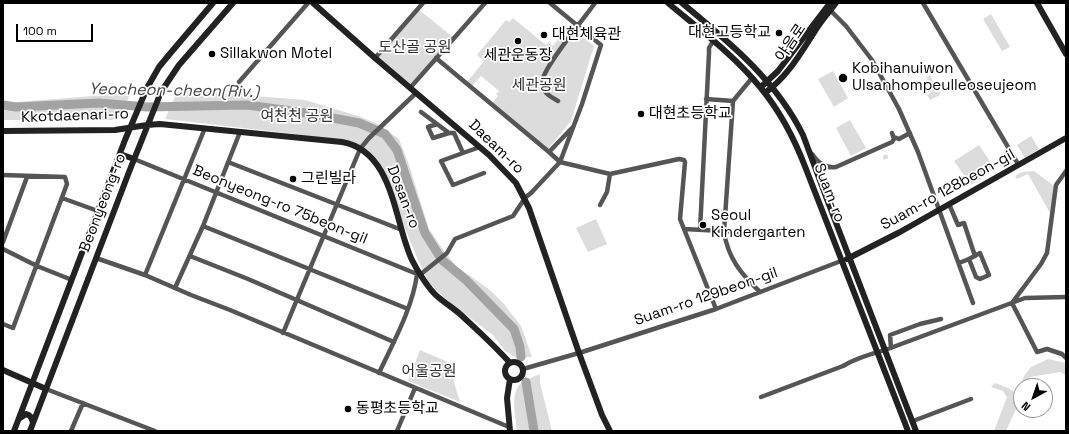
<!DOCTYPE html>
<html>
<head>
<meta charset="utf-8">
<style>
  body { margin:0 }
  #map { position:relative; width:1069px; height:434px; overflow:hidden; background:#fff; font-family:"Space Grotesk",sans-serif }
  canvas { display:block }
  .frame { position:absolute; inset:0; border:4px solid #000; pointer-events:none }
  .north { position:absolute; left:1013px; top:378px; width:40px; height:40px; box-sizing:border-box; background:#fff; border:1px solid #999; border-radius:50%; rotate:220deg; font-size:11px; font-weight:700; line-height:16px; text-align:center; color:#000 }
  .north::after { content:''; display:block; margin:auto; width:14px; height:18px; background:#000; clip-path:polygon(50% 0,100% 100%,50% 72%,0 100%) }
  .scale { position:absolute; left:16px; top:24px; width:77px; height:18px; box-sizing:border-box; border:2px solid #000; border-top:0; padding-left:5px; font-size:12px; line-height:14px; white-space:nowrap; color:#000; -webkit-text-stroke:3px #fff; paint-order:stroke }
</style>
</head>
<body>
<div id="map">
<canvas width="1069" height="434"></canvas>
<div class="frame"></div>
<div class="north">N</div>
<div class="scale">100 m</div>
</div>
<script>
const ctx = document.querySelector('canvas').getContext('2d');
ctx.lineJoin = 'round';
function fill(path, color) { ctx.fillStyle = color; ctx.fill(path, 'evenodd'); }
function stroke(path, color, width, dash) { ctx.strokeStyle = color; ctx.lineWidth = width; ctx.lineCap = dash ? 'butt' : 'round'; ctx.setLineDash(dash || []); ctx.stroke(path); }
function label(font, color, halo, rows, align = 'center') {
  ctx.font = font + ' "Space Grotesk","Noto Sans KR",sans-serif'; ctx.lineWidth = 3.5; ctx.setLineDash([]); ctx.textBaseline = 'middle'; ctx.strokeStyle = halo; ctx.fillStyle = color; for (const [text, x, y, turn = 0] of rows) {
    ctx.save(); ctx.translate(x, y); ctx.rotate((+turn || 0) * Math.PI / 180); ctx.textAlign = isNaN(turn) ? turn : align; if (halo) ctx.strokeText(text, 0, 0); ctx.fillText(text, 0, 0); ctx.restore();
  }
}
const green = new Path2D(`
  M418 9 454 38 410 88 375 58Z
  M991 14 1010 47 1002 51 983 19Z
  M513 18 546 45 549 42 553 46 569 26 594 46 571 121 548 149 492 103 498 96 496 94 499 91 481 76 472 86 467 82 484 61 477 55 506 20 509 22Z
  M833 71 848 98 834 107 818 79Z
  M930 75 936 88 939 87 940 95 930 100 927 95 931 93 930 91 933 89 931 85 928 86 927 77Z
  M178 90 305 100 358 116 378 124 399 139 409 165 429 229 444 251 456 266 490 290 504 304 521 326 532 357 517 358 505 351 493 335 449 302 429 283 418 260 377 161 365 149 355 144 295 134 165 119Z
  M131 93 119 117 112 120H3V102L5 103Z
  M850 120 866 148 851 156 836 128Z
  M1031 136 1039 149 1025 158 1017 145Z
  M979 145 995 169 971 185 954 161Z
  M1034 171 1049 182 1053 186 1052 210 1050 213 1028 174 1017 179 1015 176 1022 172Z
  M596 219 607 244 588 252 576 228Z
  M420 350 448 362 460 402 408 381Z
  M1048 359 1066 363V375L1060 372 1030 377 1026 386H1021V398L1006 431H994L1007 397 1003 391 991 387 995 383 1008 388 1018 394 1024 376 1031 367Z
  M540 374V383L552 431H517C516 419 510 394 520 384 524 380 534 377 540 374Z`);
const river = new Path2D(`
  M3 105 16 107 99 103 147 107 247 105 306 113 338 119 359 123 385 134 397 150 425 233 442 260 466 280 514 329 520 347 521 357
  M526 382 534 431`);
const streetTunnel = new Path2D(`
  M885 155 886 159`);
const street = new Path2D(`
  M923 3 1018 164
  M828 8 846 26 872 60 899 109 918 152 973 303
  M375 58 423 3
  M436 58 549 152
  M752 78 733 101 724 232C728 258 741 274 760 292
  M239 82 308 3
  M410 88 485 3
  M706 99 733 101
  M558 101C551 97 543 93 542 84 539 72 586 16 595 3
  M421 112 437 124 428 127 433 138 449 133H454L463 153 480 147
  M437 124 449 133
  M572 128 549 152 560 162 610 174 679 159 684 160 685 162 680 219 716 309
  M894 137 899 139 910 133
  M463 153 441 161 453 185 484 173
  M812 154C818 162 825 169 836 167L892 142 894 139 892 133
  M134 159 417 274
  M228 162 402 230
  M3 175 65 177 67 184 13 328 3 324
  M62 198 98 211
  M949 204 958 225 964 223 975 256
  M600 205 607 192 610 174
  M203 226 408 309
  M684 229 779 234
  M700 230 709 53V48L713 41
  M3 242 27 177
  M3 249 37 266 72 280
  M190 256 248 279 394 342
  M96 258 145 275 191 295 230 310 509 427
  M959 263 969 259 976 277 980 279 989 275 980 253 969 259
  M145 275 205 128
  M175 288 203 226 240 132
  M1012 303 1041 264 1047 253 1056 185 1066 171
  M1012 303 1037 352 1047 349 1062 354 1066 358
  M283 333 360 149 369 138 416 93
  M891 348 890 335 920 324 941 319
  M523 369 579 353 716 309 841 261
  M379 373C393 343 413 307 417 274H421L447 253 455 239 513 216 525 198 532 192 560 162 582 104 601 45 550 3
  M46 389 155 431
  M761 397 843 366C856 358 871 354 885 350L1025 298 1066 297
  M913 421 971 399
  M71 431 83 403
  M397 431 415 388`);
const secondary = new Path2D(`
  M313 3 375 58 489 155 516 183 529 208 579 353 602 415 610 431
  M668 3C699 29 734 55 760 87 780 111 795 140 806 169L908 431
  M682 3C729 42 776 80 803 135L828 202 916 431
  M1037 3 1066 54
  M761 87 778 71 830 3
  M765 93C788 76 800 54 815 31 821 21 829 12 836 3
  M3 131 115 130 147 125 160 124 342 142C394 151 394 222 412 260 417 270 429 290 438 297 445 303 453 308 460 314 477 330 494 345 510 363
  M120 154 134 159
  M847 259 900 232 1066 138
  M505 371a9 9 0 1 1 18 0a9 9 0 1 1-18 0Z
  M3 370 46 389
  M510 379 507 398 510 431
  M20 418 26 414C31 415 32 419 33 423
  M14 431 125 140 147 88 159 67 168 56 213 3
  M30 431 129 172 161 92 179 65 233 3`);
const markers = [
  [779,33,4,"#000"],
  [544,35,4,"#000"],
  [518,41,4,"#000"],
  [212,54,4,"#000"],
  [843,78,5,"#000"],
  [641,114,4,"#000"],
  [293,179,4,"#000"],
  [703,225,4,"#000"],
  [348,409,4,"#000"]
];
const poiNames = [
  ["대현고등학교",771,33,"right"],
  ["대현체육관",552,35],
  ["Sillakwon Motel",220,54],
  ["세관운동장",518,56,"center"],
  ["Kobihanuiwon",852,69],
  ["Ulsanhompeulleoseujeom",852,86],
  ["대현초등학교",649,114],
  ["그린빌라",301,179],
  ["Seoul",711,216],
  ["Kindergarten",711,233],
  ["동평초등학교",356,409]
];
const streetNames = [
  ["야음로",791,43,-56],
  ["Kkotdaenari-ro",75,116,-2],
  ["Daeam-ro",496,147,44],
  ["Suam-ro 128beon-gil",948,190,-29],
  ["Suam-ro",829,193,69],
  ["Dosan-ro",403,197,69],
  ["Beonyeong-ro",103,203,-69],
  ["Beonyeong-ro 75beon-gil",280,205,22],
  ["Suam-ro 129beon-gil",706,297,-19]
];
const parkNames = [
  ["도산골 공원",415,48],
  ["세관공원",539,86],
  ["여천천 공원",297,117],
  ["어울공원",429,372]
];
const waterNames = [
  ["Yeocheon-cheon(Riv.)",174,91,1]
];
fill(green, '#dcdcdc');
stroke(river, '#a3a3a3', 9);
stroke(streetTunnel, '#d9d9d9', 4.5, [4.5, 2]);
stroke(street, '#555', 4.5);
stroke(secondary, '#222', 6);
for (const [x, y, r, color] of markers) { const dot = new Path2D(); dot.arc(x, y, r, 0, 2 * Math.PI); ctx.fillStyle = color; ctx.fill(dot); stroke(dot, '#fff', 1.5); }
label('15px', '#000', '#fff', poiNames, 'left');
label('15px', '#000', '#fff', streetNames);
label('15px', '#333', '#fff', parkNames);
label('italic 16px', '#444', '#fff', waterNames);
</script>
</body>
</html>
